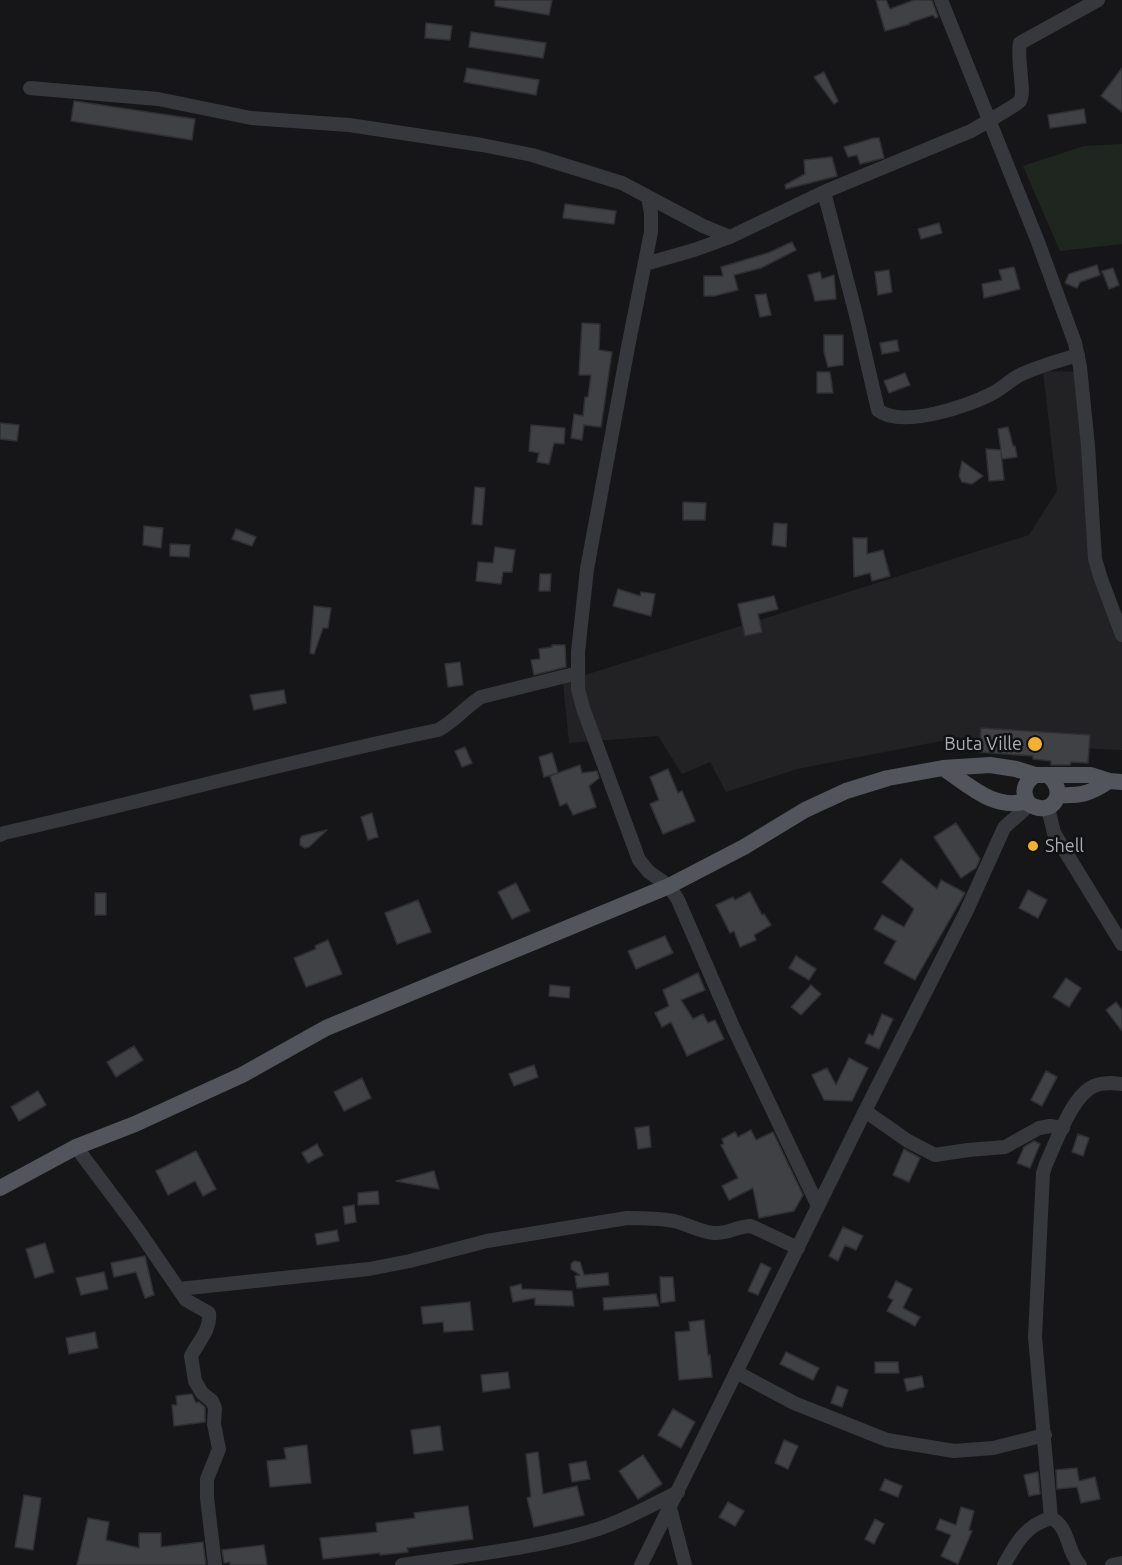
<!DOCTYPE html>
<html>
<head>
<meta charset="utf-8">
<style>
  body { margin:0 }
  canvas { display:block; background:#161618 }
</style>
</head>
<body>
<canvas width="1122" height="1565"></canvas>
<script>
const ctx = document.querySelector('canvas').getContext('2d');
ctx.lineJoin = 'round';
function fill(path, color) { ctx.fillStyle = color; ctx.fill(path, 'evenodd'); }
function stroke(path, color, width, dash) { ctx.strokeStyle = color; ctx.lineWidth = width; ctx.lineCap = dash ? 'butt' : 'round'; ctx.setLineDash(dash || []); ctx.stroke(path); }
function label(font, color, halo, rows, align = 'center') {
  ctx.font = font + ' Ubuntu,sans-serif'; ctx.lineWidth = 5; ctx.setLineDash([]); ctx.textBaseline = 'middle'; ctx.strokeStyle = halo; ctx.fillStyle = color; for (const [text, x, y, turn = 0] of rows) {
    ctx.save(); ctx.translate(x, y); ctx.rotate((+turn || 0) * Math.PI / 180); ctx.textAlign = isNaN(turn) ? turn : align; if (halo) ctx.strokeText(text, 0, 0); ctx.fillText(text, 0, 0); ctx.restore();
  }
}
const built = new Path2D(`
  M1043 371 1086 372 1100 565 1122 616V750L941 741 797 769 726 792 710 762 682 774 658 736 569 743 563 682 1029 535 1057 491Z`);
const green = new Path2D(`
  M1122 144V244L1060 251 1023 166 1084 146Z`);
const building = new Path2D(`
  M495 0H552L549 15 495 6Z
  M876 0H886L890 9 914 0H932L938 17 935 18 933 15 909 23 910 24 885 31Z
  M426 23 452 26 450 40 425 38Z
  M471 32 546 43 543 58 469 47Z
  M467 68 539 80 536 95 464 82Z
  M1122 68V112L1101 96Z
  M824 72 838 101 834 104 814 77Z
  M74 101 195 119 192 140 71 121Z
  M1084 109 1086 123 1050 128 1048 115Z
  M874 138H879L884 158 860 164 857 155 848 157 844 147Z
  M832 157 837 176 786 189 785 185 805 174 804 160Z
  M565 204 616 211 614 224 563 218Z
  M939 223 942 233 921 239 918 229Z
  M792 242 796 250 761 268 734 275 738 290 714 296H704V276H723L721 267 768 253Z
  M1097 265 1100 275 1080 282 1077 288 1065 283 1069 274Z
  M1014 267 1020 289 984 298 982 284 1002 280 999 270Z
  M1113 268 1119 285 1109 289 1102 271Z
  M889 270 892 292 878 295 875 272Z
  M820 272 822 279 834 275 836 299 815 301 808 275Z
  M766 294 771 315 760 317 755 295Z
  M582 323 600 324 599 350 612 352 601 427 584 425 582 440 571 438 574 414 583 416 585 397H588L591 375H579Z
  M824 335H843V365L828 367 824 352Z
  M897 340 899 351 882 354 880 343Z
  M817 372H830L833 393H817Z
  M905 373 910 385 889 393 884 381Z
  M0 423 19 425 17 441 0 439Z
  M531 425 565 428 564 444 554 443 549 464 537 462 539 453 529 451Z
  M1008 427 1013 446H1015L1017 457 1002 459 1001 452 1004 480 989 481 986 449 1001 450 998 429Z
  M962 461 983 476 972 484 962 482 959 476Z
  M475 487 485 488 482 525 472 524Z
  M683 502 706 503 705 520H683Z
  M774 523 787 524 786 547 772 545Z
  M144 526 163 528 161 548 143 545Z
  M236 529 256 537 252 546 232 539Z
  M853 538H867V554L883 550 890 576 872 581 870 573 854 577Z
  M170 544 190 545 189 557 170 556Z
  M495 547 515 550 512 572H503L501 584 476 581 478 562 493 563Z
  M540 574H551L550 591H539Z
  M618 589 640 596 641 592 655 594 651 616 613 606Z
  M774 596 778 609 758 614 762 632 745 636 738 604Z
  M314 606 331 608 328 628H323L314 654 310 653Z
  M552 645H565L566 667 534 675 531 660 540 659 539 649 552 647Z
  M460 662 463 685 448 687 445 664Z
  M284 690 286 703 254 710 250 695Z
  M981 728 1090 735 1088 763 1071 762 1070 765H1051V761L1033 759V756L979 752Z
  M465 747 472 763 462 767 455 751Z
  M552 753 558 773 544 777 539 757Z
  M580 765 582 773 597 771 599 778 589 786 596 807 573 815 567 803 560 806 550 776Z
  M668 769 678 793 682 791 695 821 663 834 650 804 659 800 650 777Z
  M372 813 378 837 368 840 361 817Z
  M956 823 980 859 976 868 961 878 934 837Z
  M327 830 309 847 305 848 300 845V839L302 836Z
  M901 859 937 889 941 880 965 893 915 980 884 963 896 941 874 929 882 915 904 927 914 909 882 882Z
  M516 883 530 911 512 919 498 892Z
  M1028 890 1047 900 1038 918 1019 908Z
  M750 892 762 915 764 914 771 925 754 935 756 940 740 947 734 931 730 933 716 905 733 897 735 900Z
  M95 893H106V915H95Z
  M418 900 431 932 397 944 385 913Z
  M665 936 673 953 636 969 628 951Z
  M328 940 342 974 306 987 294 958 316 949 315 946Z
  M796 956 816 969 809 980 789 968Z
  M698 973 705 990 681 1000 693 1019 703 1014 708 1023 715 1020 724 1039 687 1056 671 1022 662 1027 655 1013 669 1006 663 990Z
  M1066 978 1081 988 1069 1007 1053 997Z
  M550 985 570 987 569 998 549 996Z
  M811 985 821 994 801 1015 791 1007Z
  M1116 1002 1122 1010V1031L1106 1010Z
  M882 1014 893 1019 879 1049 865 1043 869 1034 873 1036Z
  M134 1046 143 1060 116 1077 107 1062Z
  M849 1058 868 1068 852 1101 824 1100 812 1075 827 1068 836 1085Z
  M534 1065 538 1077 514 1086 509 1074Z
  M1046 1071 1057 1077 1042 1106 1031 1100Z
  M362 1078 371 1098 344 1111 334 1092Z
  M38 1091 46 1105 19 1121 11 1107Z
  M649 1126 651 1147 638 1149 635 1128Z
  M751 1130 756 1140 773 1132 803 1195 794 1211 759 1218 753 1188 729 1200 722 1186 738 1178 721 1145 724 1144 722 1139 735 1132 738 1137Z
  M1078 1134 1089 1138 1083 1156 1072 1152Z
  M1034 1141 1040 1144 1030 1168 1017 1163 1024 1147Z
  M317 1144 323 1155 308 1163 302 1153Z
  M904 1149 920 1158 909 1182 893 1175Z
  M196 1151 216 1189 203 1196 195 1181 168 1195 156 1171Z
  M434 1171 439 1189 396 1181Z
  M378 1191 379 1204 358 1205V1193Z
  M354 1205 356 1222 345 1224 343 1207Z
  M843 1227 863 1236 856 1250 845 1245 838 1261 829 1256Z
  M337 1230 339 1241 317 1245 315 1234Z
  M45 1243 54 1272 35 1278 26 1249Z
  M145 1256 154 1295 145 1298 136 1272 114 1277 111 1263Z
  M574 1261 580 1262 584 1275 608 1273 609 1285 577 1288 575 1276 580 1275 571 1269V1264Z
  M761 1263 771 1268 758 1295 748 1291Z
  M104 1272 108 1289 81 1295 76 1278Z
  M660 1277H673L675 1301 661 1303Z
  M896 1281 912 1289 903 1308 920 1317 915 1326 887 1311 893 1300 888 1297Z
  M521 1284 522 1289 572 1291 574 1306 535 1305V1298L513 1302 510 1287Z
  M656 1294 659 1306 604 1310 603 1298Z
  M470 1302 473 1330 444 1332 443 1322 423 1324 421 1307Z
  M704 1320 708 1356 710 1355 712 1377 679 1380 675 1332 690 1331 689 1322Z
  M95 1332 98 1348 69 1354 66 1338Z
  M786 1352 819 1368 813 1380 780 1364Z
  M875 1362H898L899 1373H875Z
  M508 1372 510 1388 483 1392 481 1375Z
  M922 1376 924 1387 907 1391 904 1379Z
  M837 1386 848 1390 842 1407 831 1403Z
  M192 1394 196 1403 199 1402 205 1407V1422L174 1426 172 1405H177L176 1396Z
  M673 1409 695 1422 681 1448 658 1435Z
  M440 1426 443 1450 414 1454 411 1430Z
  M784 1440 798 1446 788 1469 775 1463Z
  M307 1445 311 1483 270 1487 267 1461 286 1459 284 1448Z
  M538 1452 543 1494 577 1486 584 1515 534 1527 527 1498 531 1497 526 1454Z
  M643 1455 662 1484 638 1499 619 1471Z
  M586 1461 590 1479 572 1482 569 1464Z
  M1077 1468 1079 1481 1095 1477 1100 1499 1081 1503 1077 1487 1057 1489 1056 1470Z
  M1038 1472 1040 1494 1029 1496 1024 1475Z
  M885 1479 902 1486 898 1497 880 1490Z
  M24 1495 41 1498 33 1550 15 1547Z
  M728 1502 744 1511 735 1526 719 1517Z
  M468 1506 473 1539 407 1548 408 1552 380 1555V1553L323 1559 320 1538 377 1532 376 1523 415 1518 414 1513Z
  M961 1507 974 1511 969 1530 972 1531 958 1564 941 1556 951 1535 936 1529 940 1519 956 1525Z
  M88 1518 109 1522 106 1540 139 1548V1533H161V1547L203 1542 206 1565H77Z
  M875 1519 884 1524 874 1544 865 1539Z
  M264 1545 267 1565H230V1562L224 1563 222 1550Z`);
const minor = new Path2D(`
  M941 0 1038 242 1075 343 1080 367 1088 446 1095 559 1101 579 1122 635
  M30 88 158 99 251 118 349 125 482 145 532 155 622 183 703 226 730 237
  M824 192 856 315 878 410C901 429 969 406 993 393 1003 388 1010 380 1020 375 1039 366 1058 361 1078 355
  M648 197 651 213V232L628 347 587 569 578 652V689L583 708 639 860 649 872 669 886 678 900 734 1029 818 1206
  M645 264 694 250 730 237 824 192 971 131C978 127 1018 104 1020 101 1024 94 1021 84 1021 77 1020 65 1018 54 1020 43L1098 0
  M1048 808 1054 833 1122 944
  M0 835 4 833C149 800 292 760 438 730 454 722 465 707 481 697L578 673
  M865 1111 908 1141 935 1155 968 1150 1005 1147 1039 1128 1050 1126 1063 1128
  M76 1147 136 1227 186 1300 209 1313C211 1330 198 1342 191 1356L195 1381 202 1393 212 1401 215 1408 214 1424 219 1449 207 1479V1498L215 1565
  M179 1289 369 1269 410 1261 487 1241 627 1218C643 1218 658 1218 674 1221 687 1224 700 1232 714 1233 727 1234 738 1226 751 1226L798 1248
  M736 1372 794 1403 887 1440 954 1451 993 1448 1045 1435
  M670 1508 685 1565
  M1051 1518 1035 1337 1043 1173 1046 1164C1056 1143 1072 1095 1094 1086 1103 1082 1113 1083 1122 1084
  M402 1565C467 1555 535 1549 598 1529 626 1520 652 1505 678 1492
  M641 1565 865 1111 966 912 1004 828C1012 819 1022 814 1029 804
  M1004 1565C1016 1543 1026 1525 1051 1518 1070 1527 1066 1551 1080 1565
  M1112 1565 1122 1563`);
const major = new Path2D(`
  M943 768C969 785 994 811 1027 801
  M1035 775C1024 783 1021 793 1029 804 1051 818 1068 794 1050 777
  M1058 795C1080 796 1090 794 1109 781
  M0 1188 76 1147 135 1124 242 1075 326 1028 669 886 744 847 805 810 846 791 888 778 943 768 990 765 1016 769 1035 775H1090L1109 781 1122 782`);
const markers = [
  [1035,744,8,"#f2b134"],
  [1033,846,6,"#f2b134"]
];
const poiNames = [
  ["Buta Ville",1022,744],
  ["Shell",1045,846,"left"]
];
fill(built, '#222225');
fill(green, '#1e261f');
fill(building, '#404145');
stroke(building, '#303034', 1.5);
stroke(minor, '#37383d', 14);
stroke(major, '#53555c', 16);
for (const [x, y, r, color] of markers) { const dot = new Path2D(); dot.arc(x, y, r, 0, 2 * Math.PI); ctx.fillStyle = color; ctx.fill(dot); stroke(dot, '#111113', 2); }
label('18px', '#a8adb8', '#111113', poiNames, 'right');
</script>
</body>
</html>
